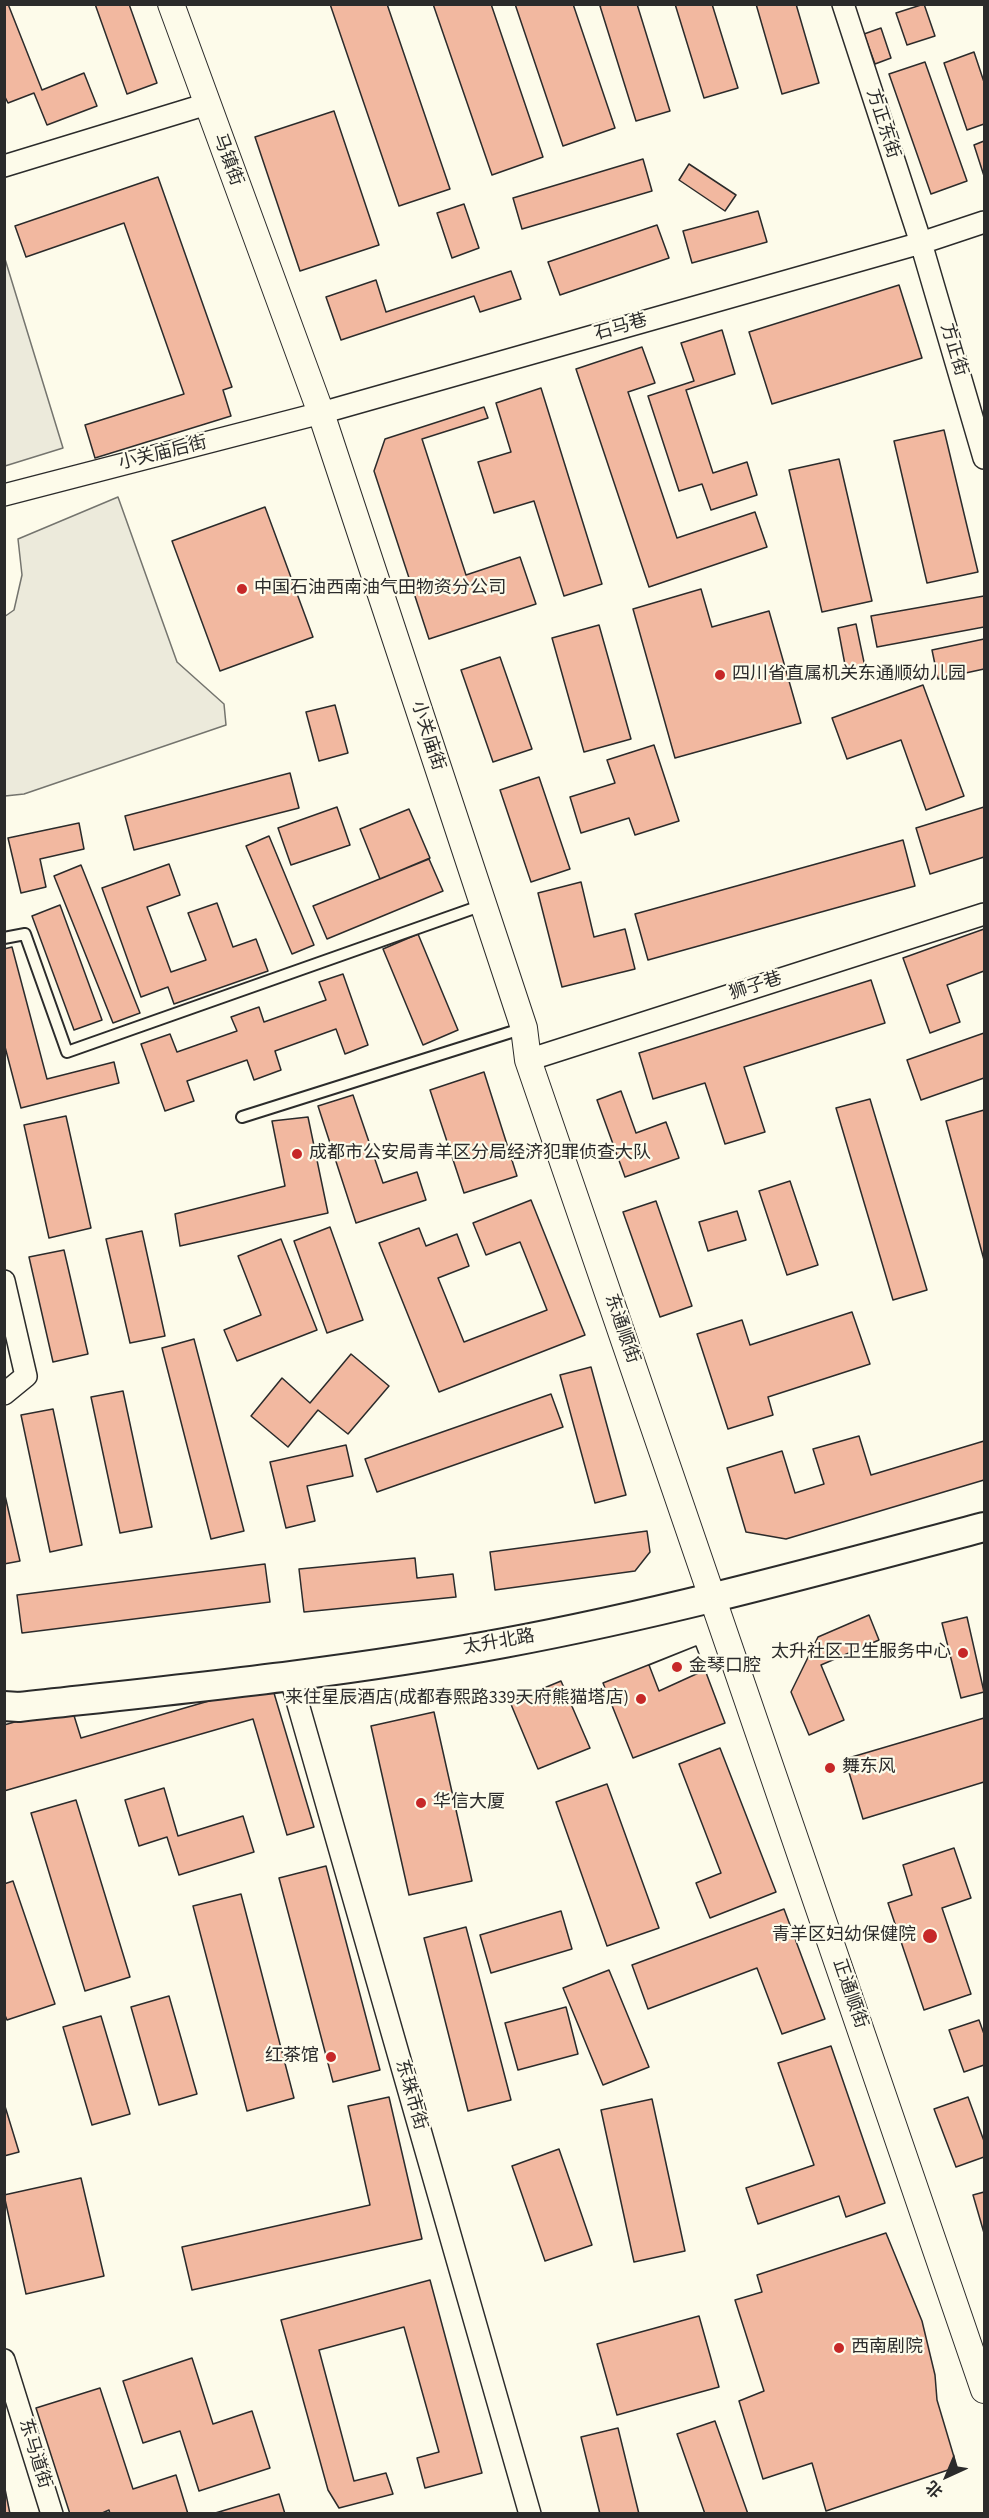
<!DOCTYPE html>
<html>
<head>
<meta charset="utf-8">
<style>
  body { margin:0 }
  #map { position:relative; width:989px; height:2518px; overflow:hidden; background:#fdfbea; font-family:"Source Sans 3","Noto Sans SC",sans-serif }
  canvas { display:block }
  .frame { position:absolute; inset:0; border:6px solid #2b2b2b; pointer-events:none }
  .north { position:absolute; left:917px; top:2446px; width:60px; height:60px; -webkit-text-stroke:4px #fdfbea; paint-order:stroke; rotate:224deg; font-size:16px; font-weight:700; line-height:24px; text-align:center; color:#2b2b2b }
  .north::after { content:''; display:block; margin:auto; width:21px; height:27px; background:#2b2b2b; clip-path:polygon(50% 0,100% 100%,50% 72%,0 100%) }
</style>
</head>
<body>
<div id="map">
<canvas width="989" height="2518"></canvas>
<div class="frame"></div>
<div class="north">北</div>
</div>
<script>
const ctx = document.querySelector('canvas').getContext('2d');
ctx.lineJoin = 'round';
function fill(path, color) { ctx.fillStyle = color; ctx.fill(path, 'evenodd'); }
function stroke(path, color, width, dash) { ctx.strokeStyle = color; ctx.lineWidth = width; ctx.lineCap = dash ? 'butt' : 'round'; ctx.setLineDash(dash || []); ctx.stroke(path); }
function label(font, color, halo, rows, align = 'center') {
  ctx.font = font + ' "Source Sans 3","Noto Sans SC",sans-serif'; ctx.lineWidth = 4.5; ctx.setLineDash([]); ctx.textBaseline = 'middle'; ctx.strokeStyle = halo; ctx.fillStyle = color; for (const [text, x, y, turn = 0] of rows) {
    ctx.save(); ctx.translate(x, y); ctx.rotate((+turn || 0) * Math.PI / 180); ctx.textAlign = isNaN(turn) ? turn : align; if (halo) ctx.strokeText(text, 0, 0); ctx.fillText(text, 0, 0); ctx.restore();
  }
}
const parking = new Path2D(`
  M5 259 63 448 5 466H4Z
  M118 497 177 662 224 704 226 725 24 794 5 796 4 617 14 610 22 575 18 539Z`);
const building = new Path2D(`
  M4 4H8L42 90 84 73 97 106 47 125 34 93 8 103 4 95Z
  M95 4H129L157 83 127 94Z
  M330 4H387L450 189 399 206Z
  M433 4H491L543 157 492 175Z
  M515 4H573L615 128 563 146Z
  M604 4H637L670 111 636 121 600 6Z
  M675 4H712L738 88 704 98Z
  M756 4H796L819 83 782 94Z
  M924 4 935 36 907 45 896 13Z
  M881 28 891 58 875 64 864 34Z
  M974 52 984 82V124L967 130 944 63Z
  M925 62 967 181 931 194 889 74Z
  M334 111 379 245 300 271 255 137Z
  M984 141V176L974 145Z
  M643 159 652 191 522 229 513 198Z
  M689 164 736 195 725 211 679 180Z
  M158 177 232 387 223 390 231 416 95 458 85 425 184 394 124 223 26 257 15 226Z
  M464 204 479 248 452 258 437 213Z
  M758 211 767 242 692 263 683 231Z
  M657 225 669 258 560 295 548 262Z
  M511 271 521 299 480 312 474 296 341 340 326 297 376 280 386 312Z
  M899 285 922 358 772 404 749 332Z
  M722 330 735 374 686 390 713 473 747 462 757 495 711 510 702 484 679 491 648 396 694 381 681 343Z
  M642 347 655 383 628 392 677 538 755 512 767 547 649 587 576 369Z
  M541 388 602 584 564 596 534 501 494 513 478 462 511 452 496 403Z
  M484 407 488 418 422 439 466 575 520 557 536 604 429 639 374 471 385 439Z
  M944 430 978 572 927 583 894 441Z
  M839 459 872 601 822 612 789 470Z
  M265 507 313 637 220 671 172 541Z
  M701 589 712 627 769 611 801 723 675 758 633 609Z
  M984 596V627L877 647 871 616Z
  M856 624 865 667 846 670 838 628Z
  M599 625 631 739 584 752 552 638Z
  M984 639V669L938 679 932 650Z
  M500 657 532 749 493 762 461 670Z
  M923 685 964 796 926 810 901 740 847 759 832 718Z
  M335 705 348 753 319 761 306 712Z
  M654 745 679 821 635 835 629 818 581 833 570 797 615 783 607 760Z
  M290 773 299 808 134 850 125 816Z
  M539 777 570 869 531 882 500 790Z
  M337 807 350 845 291 865 278 828Z
  M984 807V857L930 874 916 828Z
  M409 809 430 858 380 879 360 829Z
  M79 823 84 849 40 859 46 887 21 893 8 838Z
  M269 836 314 945 292 954 246 846Z
  M903 840 915 886 648 960 635 914Z
  M429 859 443 891 327 939 313 906Z
  M169 864 180 895 147 907 171 972 206 960 188 913 217 903 233 947 256 939 268 971 174 1004 168 987 141 997 102 888Z
  M81 865 140 1013 113 1023 54 876Z
  M581 882 594 937 625 929 635 969 562 987 538 893Z
  M60 905 102 1020 74 1030 32 916Z
  M984 929V971L947 985 960 1022 930 1033 903 958Z
  M418 934 458 1030 423 1045 383 949Z
  M12 947 47 1079 114 1062 119 1083 21 1108 4 1043V949Z
  M343 974 368 1045 345 1054 336 1029 275 1051 281 1070 254 1080 247 1060 187 1081 194 1101 165 1111 141 1044 170 1034 177 1052 237 1031 231 1017 259 1007 264 1022 326 1000 319 982Z
  M871 980 885 1023 744 1067 765 1132 725 1144 705 1083 653 1099 639 1053Z
  M984 1033V1078L921 1100 907 1060Z
  M484 1072 517 1176 464 1193 430 1090Z
  M621 1091 636 1133 666 1122 679 1158 625 1177 597 1100Z
  M353 1095 383 1183 417 1172 426 1200 356 1223 318 1106Z
  M870 1099 927 1290 893 1300 836 1108Z
  M984 1110V1260L946 1121Z
  M66 1116 91 1228 49 1238 24 1125Z
  M308 1117 328 1213 180 1246 175 1214 285 1186 272 1121Z
  M790 1181 818 1265 787 1275 759 1191Z
  M531 1200 585 1335 439 1392 379 1243 419 1228 426 1246 457 1234 469 1266 438 1278 464 1342 547 1310 520 1242 486 1255 473 1223Z
  M656 1201 692 1306 660 1317 623 1212Z
  M737 1211 746 1240 708 1251 699 1222Z
  M330 1227 363 1320 327 1333 294 1241Z
  M142 1231 165 1336 130 1343 106 1239Z
  M281 1239 317 1330 237 1361 224 1330 261 1315 238 1256Z
  M64 1250 88 1354 53 1362 29 1257Z
  M852 1312 870 1364 768 1397 773 1415 728 1429 697 1334 742 1320 750 1345Z
  M194 1339 244 1531 211 1539 162 1348Z
  M351 1354 389 1386 348 1434 318 1410 288 1447 251 1416 282 1378 310 1403Z
  M591 1367 626 1495 595 1503 560 1375Z
  M123 1391 152 1527 120 1533 91 1397Z
  M551 1394 563 1427 377 1492 365 1459Z
  M53 1409 82 1545 50 1552 21 1415Z
  M859 1436 871 1475 984 1441V1480L786 1539 746 1532 727 1468 782 1451 795 1493 824 1484 813 1449Z
  M346 1445 353 1476 307 1486 315 1521 286 1528 270 1462Z
  M4 1491 20 1561 4 1564Z
  M647 1531 650 1552 635 1571 495 1590 490 1552Z
  M415 1558 417 1578 453 1574 456 1597 304 1612 299 1569Z
  M265 1564 270 1602 22 1633 17 1595Z
  M869 1615 879 1640 821 1665 844 1720 809 1735 791 1692 818 1637Z
  M967 1617 984 1692 961 1698 942 1623Z
  M696 1646 725 1723 633 1758 603 1683Z
  M696 1646 705 1670 659 1691 649 1665Z
  M561 1681 590 1748 538 1769 510 1702Z
  M271 1683 314 1827 287 1835 253 1719 4 1791V1725L71 1706 81 1738Z
  M434 1712 472 1881 409 1895 371 1726Z
  M984 1718V1782L863 1819 845 1759Z
  M720 1748 776 1892 710 1918 696 1883 721 1873 679 1764Z
  M607 1784 659 1928 607 1946 556 1802Z
  M164 1788 178 1836 243 1816 254 1852 179 1875 167 1837 139 1846 125 1800Z
  M76 1800 130 1977 85 1991 31 1813Z
  M954 1848 971 1898 942 1908 971 1994 924 2010 888 1903 912 1895 903 1865Z
  M326 1866 380 2070 333 2082 279 1878Z
  M13 1881 55 2004 7 2020 4 2013V1884Z
  M241 1894 294 2098 247 2111 193 1906Z
  M784 1909 825 2019 782 2034 757 1968 648 2009 632 1965Z
  M561 1911 572 1949 491 1973 480 1935Z
  M466 1927 511 2100 468 2111 424 1938Z
  M609 1970 649 2067 603 2085 563 1988Z
  M169 1996 197 2094 159 2105 131 2007Z
  M566 2007 578 2054 518 2070 505 2023Z
  M101 2016 130 2114 92 2125 63 2027Z
  M979 2020 984 2034V2065L964 2072 949 2030Z
  M831 2046 885 2203 846 2217 839 2196 758 2224 746 2188 814 2165 778 2063Z
  M389 2097 422 2239 192 2290 182 2247 370 2205 348 2106Z
  M968 2097 984 2141V2157L956 2167 934 2109Z
  M652 2099 685 2251 634 2262 601 2110Z
  M4 2103 19 2152 4 2156Z
  M559 2149 592 2245 545 2261 512 2166Z
  M81 2178 104 2276 26 2294 4 2195Z
  M984 2192V2233L973 2195Z
  M886 2233 922 2321 935 2375 937 2400 957 2467 826 2511 812 2463 763 2479 739 2401 764 2391 735 2300 762 2292 757 2275Z
  M430 2280 482 2473 425 2488 417 2458 439 2452 404 2327 319 2350 354 2481 386 2473 393 2494 339 2508 328 2490 281 2320Z
  M699 2316 719 2387 617 2415 597 2344Z
  M192 2358 213 2424 252 2411 270 2468 199 2491 180 2431 143 2443 123 2381Z
  M100 2388 133 2489 176 2475 188 2514H110L109 2510 100 2514H70L36 2408Z
  M715 2421 748 2514H705L677 2434Z
  M618 2428 639 2514H600L581 2437Z
  M4 2484 10 2514H4Z
  M279 2494 285 2514H212Z`);
const service = new Path2D(`
  M4 938 25 934 67 1052 483 905
  M242 1117 524 1028`);
const minor = new Path2D(`
  M843 4 921 243 984 458
  M4 166 207 104
  M4 495 321 413 921 243 984 222
  M528 1060 984 914
  M4 1281 26 1376 4 1394
  M290 1676 530 2514
  M4 2360 52 2514`);
const tertiary = new Path2D(`
  M171 4 321 413 524 1028 528 1060 984 2390`);
const secondary = new Path2D(`
  M4 1706 19 1707C181 1689 344 1673 504 1643 666 1613 825 1569 984 1527`);
const markers = [
  [242,589,6,"#c62828"],
  [720,675,6,"#c62828"],
  [297,1154,6,"#c62828"],
  [963,1653,6,"#c62828"],
  [677,1667,6,"#c62828"],
  [641,1699,6,"#c62828"],
  [830,1768,6,"#c62828"],
  [421,1803,6,"#c62828"],
  [930,1936,8,"#c62828"],
  [331,2057,6,"#c62828"],
  [839,2348,6,"#c62828"]
];
const streetNames = [
  ["方正东街",882,124,72],
  ["马镇街",227,160,70],
  ["石马巷",621,328,-16],
  ["方正街",953,350,73],
  ["小关庙后街",163,454,-14],
  ["小关庙街",427,736,72],
  ["狮子巷",756,987,-18],
  ["东通顺街",621,1329,71],
  ["太升北路",499,1643,-10],
  ["正通顺街",849,1994,71],
  ["东珠市街",410,2095,74],
  ["东马道街",34,2454,73]
];
const poiNames = [
  ["中国石油西南油气田物资分公司",254,589],
  ["四川省直属机关东通顺幼儿园",732,675],
  ["成都市公安局青羊区分局经济犯罪侦查大队",309,1154],
  ["太升社区卫生服务中心",951,1653,"right"],
  ["金琴口腔",689,1667],
  ["来住星辰酒店(成都春熙路339天府熊猫塔店)",629,1699,"right"],
  ["舞东风",842,1768],
  ["华信大厦",433,1803],
  ["青羊区妇幼保健院",916,1936,"right"],
  ["红茶馆",319,2057,"right"],
  ["西南剧院",851,2348]
];
fill(parking, '#eceadb');
stroke(parking, '#74746e', 1.5);
fill(building, '#f2b8a0');
stroke(building, '#2b2b2b', 1.5);
stroke(service, '#2b2b2b', 14);
stroke(minor, '#2b2b2b', 24);
stroke(tertiary, '#2b2b2b', 28);
stroke(secondary, '#2b2b2b', 32);
stroke(service, '#fdfbea', 10);
stroke(minor, '#fdfbea', 21);
stroke(tertiary, '#fdfbea', 26);
stroke(secondary, '#fdfbea', 28);
for (const [x, y, r, color] of markers) { const dot = new Path2D(); dot.arc(x, y, r, 0, 2 * Math.PI); ctx.fillStyle = color; ctx.fill(dot); stroke(dot, '#fdfbea', 2); }
label('18px', '#2b2b2b', '#fdfbea', streetNames);
label('18px', '#2b2b2b', '#fdfbea', poiNames, 'left');
</script>
</body>
</html>
